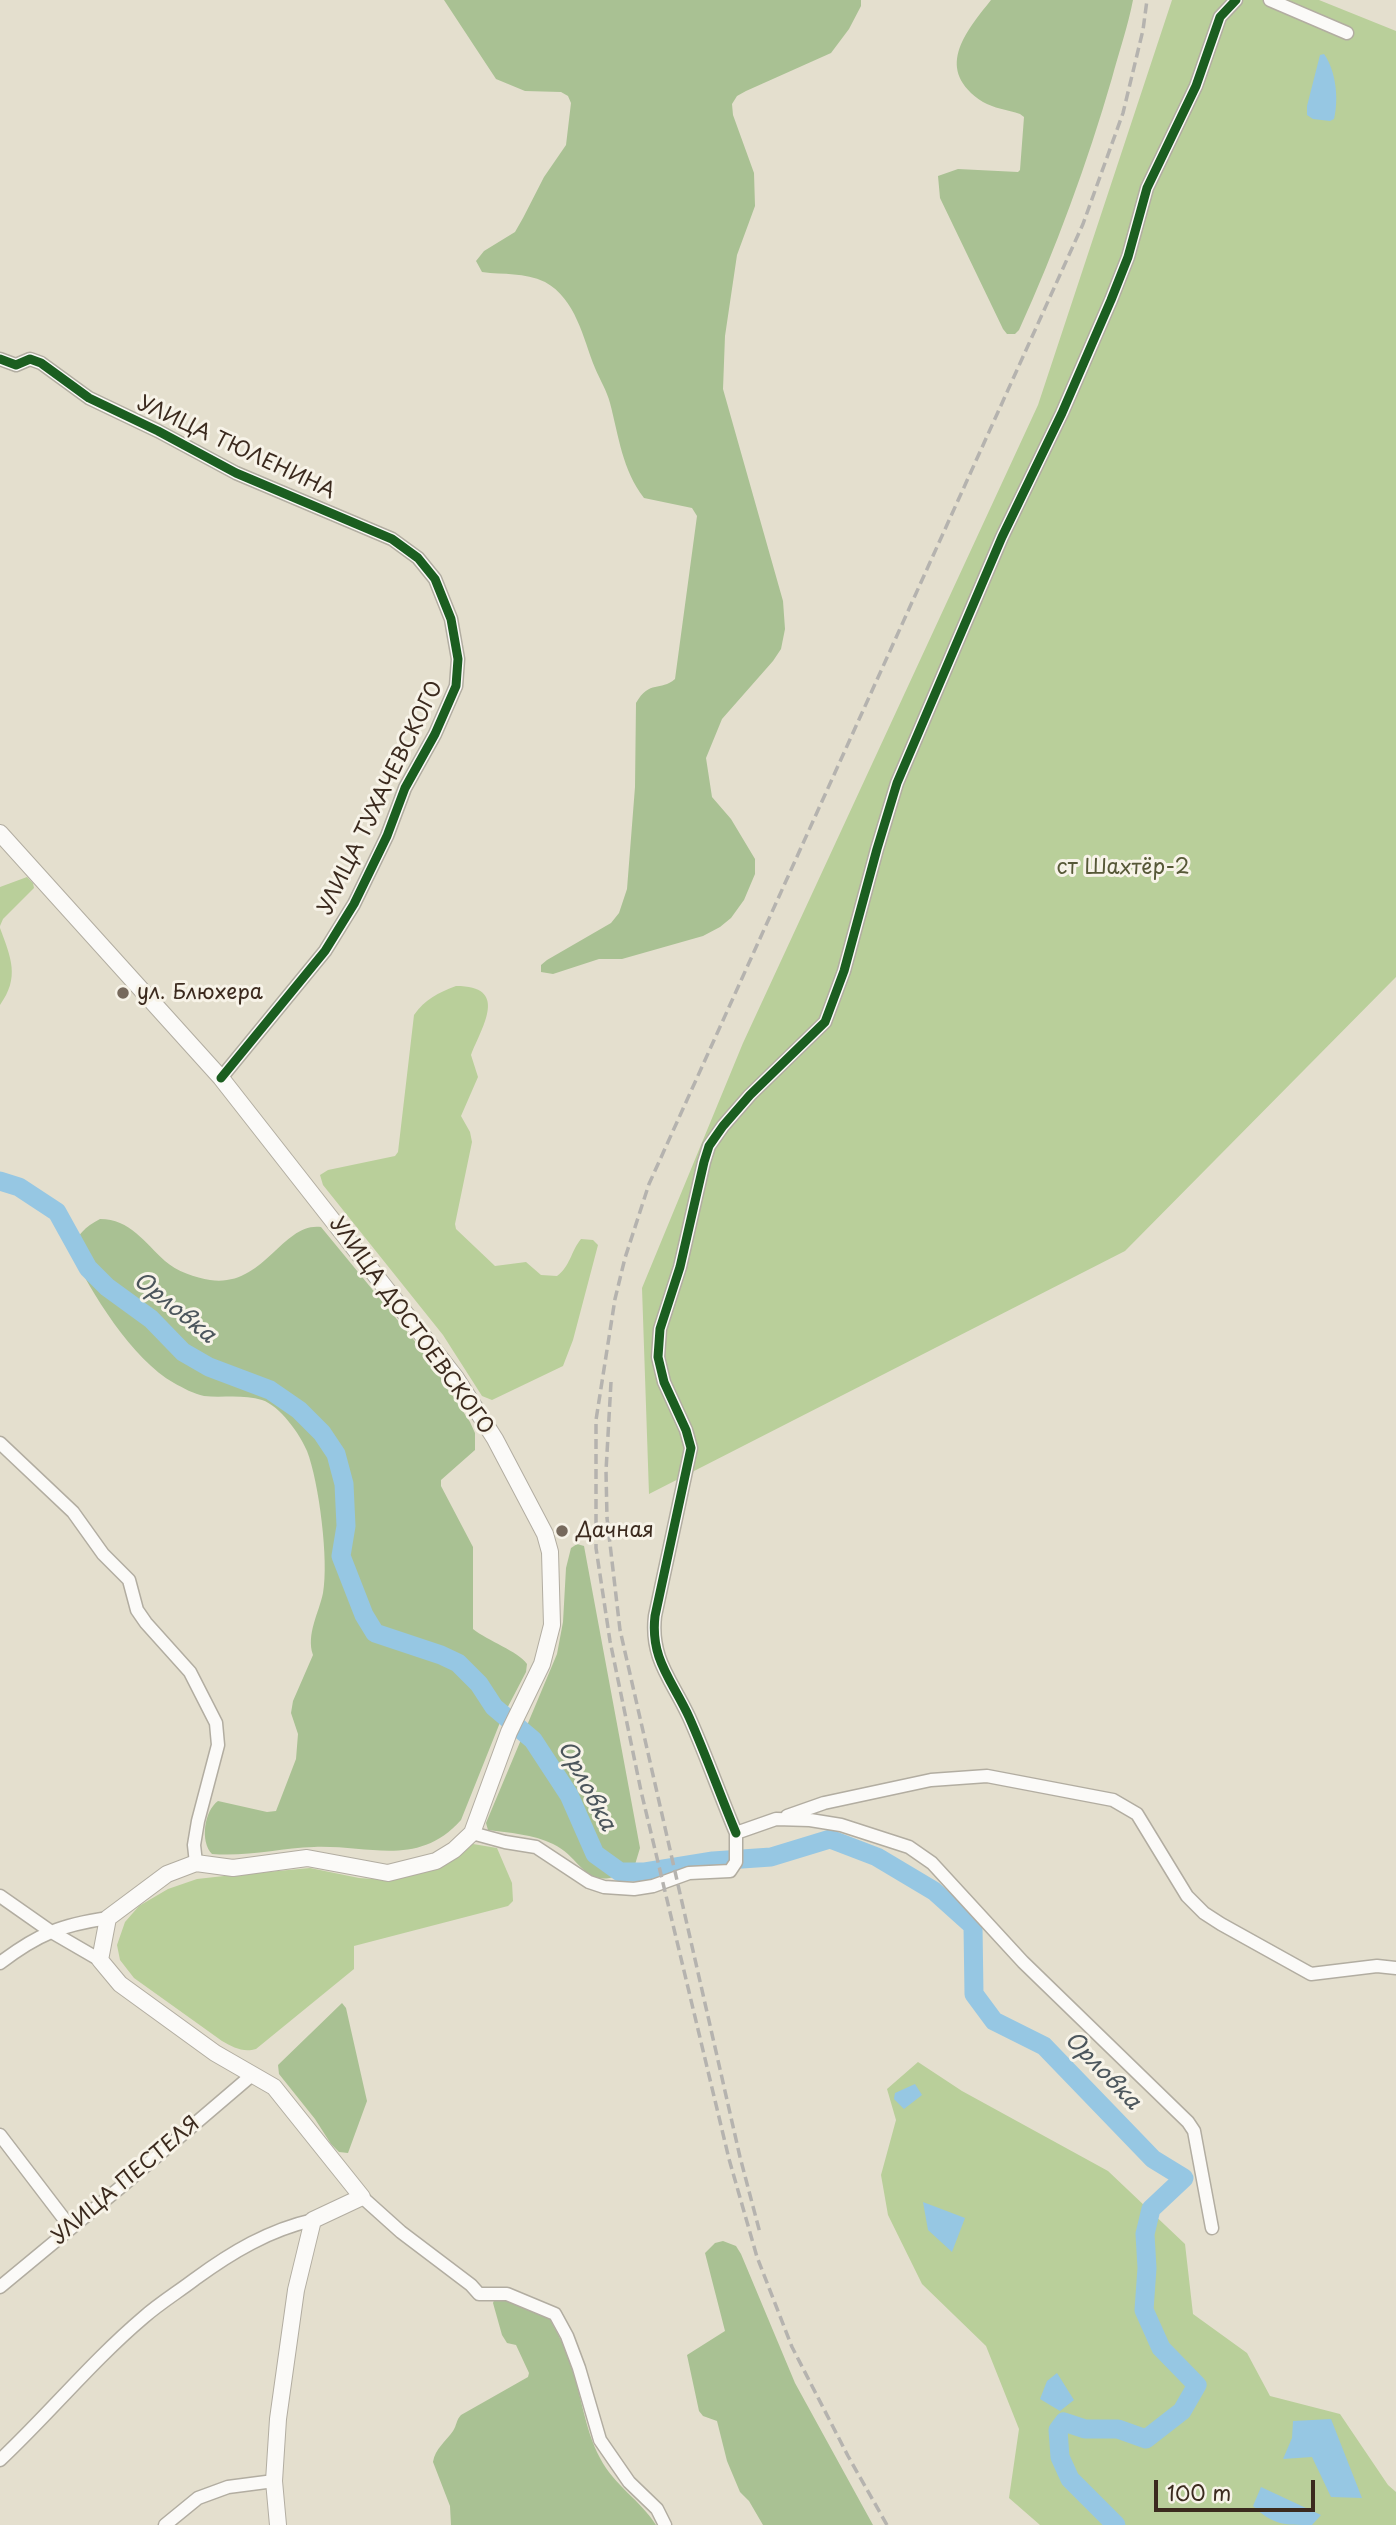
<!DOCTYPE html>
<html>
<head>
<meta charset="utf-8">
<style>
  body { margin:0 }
  #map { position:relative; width:1396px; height:2525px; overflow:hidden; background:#e4dfce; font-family:"Playpen Sans",sans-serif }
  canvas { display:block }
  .scale { position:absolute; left:1154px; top:2480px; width:161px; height:32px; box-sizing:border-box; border:4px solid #3b2a1e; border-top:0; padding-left:9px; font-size:21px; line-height:24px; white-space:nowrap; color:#3b2a1e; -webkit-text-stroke:5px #f7f3e8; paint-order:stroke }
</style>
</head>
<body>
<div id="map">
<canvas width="1396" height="2525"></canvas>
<div class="scale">100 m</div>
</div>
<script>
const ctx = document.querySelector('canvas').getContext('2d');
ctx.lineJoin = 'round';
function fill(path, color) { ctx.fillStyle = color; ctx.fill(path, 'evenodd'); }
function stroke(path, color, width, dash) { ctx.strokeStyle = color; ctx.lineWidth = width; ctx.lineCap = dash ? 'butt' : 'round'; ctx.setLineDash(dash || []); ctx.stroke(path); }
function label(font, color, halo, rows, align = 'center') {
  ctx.font = font + ' "Playpen Sans",sans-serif'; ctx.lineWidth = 6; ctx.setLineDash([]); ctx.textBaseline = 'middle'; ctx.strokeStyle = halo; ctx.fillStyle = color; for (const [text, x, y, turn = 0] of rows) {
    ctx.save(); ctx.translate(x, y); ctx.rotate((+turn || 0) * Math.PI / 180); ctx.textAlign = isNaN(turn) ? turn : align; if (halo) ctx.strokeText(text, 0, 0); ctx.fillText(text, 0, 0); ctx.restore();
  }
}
const green = new Path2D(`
  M1172 0H1319L1396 31V977L1125 1251 649 1494 642 1288 743 1043 1038 405Z
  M27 877 33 883 34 888 3 919 0 926V887Z
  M0 928C11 958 20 977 0 1005Z
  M456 986C509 986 483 1025 471 1055L478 1077 461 1116 470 1132 472 1142 455 1224 456 1229 495 1266 526 1262 541 1275 557 1276C570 1267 571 1251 581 1239L593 1240 598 1245 573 1340 563 1366 492 1400 482 1396 443 1335 323 1185 320 1175 328 1170 395 1156 398 1152 414 1015C425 999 438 993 456 986Z
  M473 1844 497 1848 512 1883 513 1901 508 1906 354 1946V1969L256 2049C243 2053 233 2047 222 2041L134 1978 120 1960 117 1945 125 1922 139 1906 168 1889 197 1879 224 1876 310 1868 359 1878 388 1880 428 1871 458 1857Z
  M918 2062 962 2091 1108 2171 1185 2244 1193 2314 1247 2353 1270 2396 1340 2414 1388 2485 1396 2492V2525H1040L1009 2498 1019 2429 986 2346 922 2284 888 2215 881 2175 896 2120 887 2089Z`);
const forest = new Path2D(`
  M444 0H861V6L849 29 831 53 746 91 737 96 732 104 733 115 754 173 755 206 737 255 725 336 723 389 783 601 785 629 781 649 773 661 722 719 706 758 712 797 731 819 755 859V874L744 900 731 918 720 927 703 936 622 959H599L553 974 541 972V965L547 960 611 923 619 913 627 889 635 787 636 703C650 679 660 692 675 679L697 516 692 508 644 498C622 469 619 437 610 403 607 391 600 380 595 368 583 338 576 299 545 282 524 272 504 275 482 272L476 261 484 251 515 232 523 218 544 177 566 145 571 103 568 96 561 92 525 91 496 79Z
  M991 0H1133C1128 26 1119 52 1112 78 1087 164 1056 248 1019 330L1015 334H1007L1003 329 940 198 938 176 958 169 1018 172 1020 170 1024 117 1020 114C1008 110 993 108 983 102 934 70 964 34 991 0Z
  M100 1219C130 1219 145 1243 165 1261 176 1271 196 1278 210 1280 264 1288 282 1222 321 1227L423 1351 470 1422 475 1433V1450L441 1480V1486L473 1547V1629C488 1641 518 1651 527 1664L526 1672 501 1720 461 1820C418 1868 370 1845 314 1847 280 1848 247 1857 212 1854 200 1842 204 1811 218 1801L267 1812 276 1811 296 1759 298 1734 291 1713 293 1701 313 1655C306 1634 319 1613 323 1593 329 1561 319 1482 307 1451 300 1434 280 1406 262 1400 244 1394 222 1398 204 1396 194 1394 183 1388 174 1383 133 1360 90 1292 71 1250 77 1235 85 1227 100 1219Z
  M577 1544 584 1546 640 1848 634 1868C584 1897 585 1859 553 1844 533 1834 509 1833 488 1830L486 1823 557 1654 563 1622 566 1568 571 1548Z
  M342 2003 346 2008 367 2101 348 2153 339 2152 331 2144 315 2119 279 2074 278 2065Z
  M723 2241 736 2246 741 2254 795 2383 873 2525H763L749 2501 740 2492 727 2461 717 2421 703 2416 699 2411 687 2355 725 2331 705 2253 715 2243Z
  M496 2295 548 2315C555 2330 564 2343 569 2359 581 2391 584 2428 600 2458 614 2485 641 2501 656 2525H451L450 2506 433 2462C435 2449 446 2441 453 2431 457 2425 456 2420 461 2415L528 2377 529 2373 516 2345 507 2343 502 2335 493 2303Z`);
const water = new Path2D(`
  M1324 54C1336 71 1339 99 1334 119L1330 121 1313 119 1307 115V106L1320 55Z
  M915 2084 922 2095 904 2109 894 2099 895 2093Z
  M923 2202 965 2218 952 2252 928 2230Z
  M1057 2373 1074 2400 1060 2411 1040 2399 1047 2381Z
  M1331 2419 1362 2498 1331 2497 1312 2457 1283 2459 1292 2438 1293 2421Z
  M1261 2487 1321 2515 1312 2525C1283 2525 1273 2525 1253 2506Z`);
const river = new Path2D(`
  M0 1181 19 1187 57 1212 88 1268 107 1287 151 1319 183 1352 209 1367 270 1390 299 1410 322 1433 336 1454 344 1484 346 1526 341 1556 364 1615 375 1633 441 1655 458 1663 479 1684 494 1707 533 1740 569 1795 595 1854 620 1872H645L713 1861 771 1857 830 1839 877 1857 934 1891 973 1926 974 1994 994 2021 1044 2046 1153 2159 1184 2178 1151 2209 1145 2234 1147 2268 1144 2310 1161 2348 1197 2385 1182 2411 1146 2439 1118 2429H1085L1064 2422 1058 2430 1060 2457 1070 2479 1116 2525`);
const minor = new Path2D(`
  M1270 0 1347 33
  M0 359 16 365 30 359 41 363 89 398 158 431 236 473 392 539 418 558 435 579 451 619 458 659 456 686 435 734 405 788 387 836 354 904 325 951 221 1078
  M0 1443 73 1512 103 1554 129 1580 137 1610 146 1623 190 1672 216 1723 218 1745 198 1821 194 1845 196 1863
  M787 1816 824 1803 931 1780 987 1776 1113 1800 1137 1814 1187 1896 1204 1913 1221 1924 1311 1974 1377 1966 1396 1968
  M472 1833 505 1842 536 1847 589 1882 604 1887 634 1889 653 1886 689 1873 730 1871 736 1862V1833L776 1819 810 1820 841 1825 909 1847 932 1863 1023 1962 1188 2122 1194 2131 1212 2228
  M736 1833C720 1795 706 1755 689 1717 672 1680 650 1659 655 1616L691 1448 686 1430 664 1382 658 1357 660 1329 680 1267 704 1162 709 1146 723 1126 750 1095 825 1022 844 971 877 849 897 783 1002 537 1062 413 1111 300 1128 257 1147 188 1196 86 1220 17 1236 0
  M0 1896 50 1931 100 1960
  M0 1963C38 1934 61 1925 108 1918
  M0 2135 71 2228
  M362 2197 401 2232 471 2285 479 2294H507L555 2314 567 2336 579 2368 600 2440 629 2482 657 2509 665 2525
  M0 2287 122 2186 252 2075
  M0 2460C49 2414 92 2361 144 2317 160 2303 178 2292 195 2279 232 2252 269 2230 313 2220
  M165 2525 198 2498 228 2487 274 2481`);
const major = new Path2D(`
  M0 833 221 1078 456 1378 495 1439 545 1534 550 1552 552 1625 542 1664 509 1732 472 1833 454 1850 436 1861 388 1873 307 1858 233 1868 196 1863 167 1874 108 1918 100 1960 120 1984 215 2053 274 2087 362 2197 313 2220 296 2290 278 2419 274 2481 278 2525`);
const rail = new Path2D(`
  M611 1382 606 1471 607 1518 620 1630 740 2157 760 2233
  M887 2525 848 2456 792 2347 757 2257 729 2159 641 1791 610 1641 596 1548V1420L615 1299 625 1258 649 1184 1083 224 1123 113 1143 30 1147 0`);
const cycleway = new Path2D(`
  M0 359 16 365 30 359 41 363 89 398 158 431 236 473 392 539 418 558 435 579 451 619 458 659 456 686 435 734 405 788 387 836 354 904 325 951 221 1078
  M736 1833C720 1795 706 1755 689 1717 672 1680 650 1659 655 1616L691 1448 686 1430 664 1382 658 1357 660 1329 680 1267 704 1162 709 1146 723 1126 750 1095 825 1022 844 971 877 849 897 783 1002 537 1062 413 1111 300 1128 257 1147 188 1196 86 1220 17 1236 0`);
const markers = [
  [123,993,7,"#76695c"],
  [562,1531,7,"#76695c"]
];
const streetNames = [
  ["УЛИЦА ТЮЛЕНИНА",236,448,25],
  ["УЛИЦА ТУХАЧЕВСКОГО",381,798,-64],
  ["УЛИЦА ДОСТОЕВСКОГО",411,1326,54],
  ["УЛИЦА ПЕСТЕЛЯ",126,2181,-40]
];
const parkNames = [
  ["ст Шахтёр-2",1123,868]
];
const poiNames = [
  ["ул. Блюхера",137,993],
  ["Дачная",576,1531]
];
const waterNames = [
  ["Орловка",174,1308,39],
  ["Орловка",586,1786,62],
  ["Орловка",1102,2071,46]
];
fill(green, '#b9cf9a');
fill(forest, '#a9c193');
fill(water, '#96c7e3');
stroke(river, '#96c7e3', 19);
stroke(minor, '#b2ada1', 15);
stroke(major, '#b2ada1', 18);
stroke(minor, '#fbfaf8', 12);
stroke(major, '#fbfaf8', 16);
stroke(rail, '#b5b3af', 3.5, [10, 5]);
stroke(cycleway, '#1b5e20', 9);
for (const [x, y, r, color] of markers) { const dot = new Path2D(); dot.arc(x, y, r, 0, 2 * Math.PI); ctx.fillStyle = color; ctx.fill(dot); stroke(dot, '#f7f3e8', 2.5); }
label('21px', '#3b2a1e', '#f7f3e8', streetNames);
label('21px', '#565837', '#f7f3e8', parkNames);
label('21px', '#3b2a1e', '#f7f3e8', poiNames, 'left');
label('italic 23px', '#4c565c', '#f7f3e8', waterNames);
</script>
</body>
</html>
